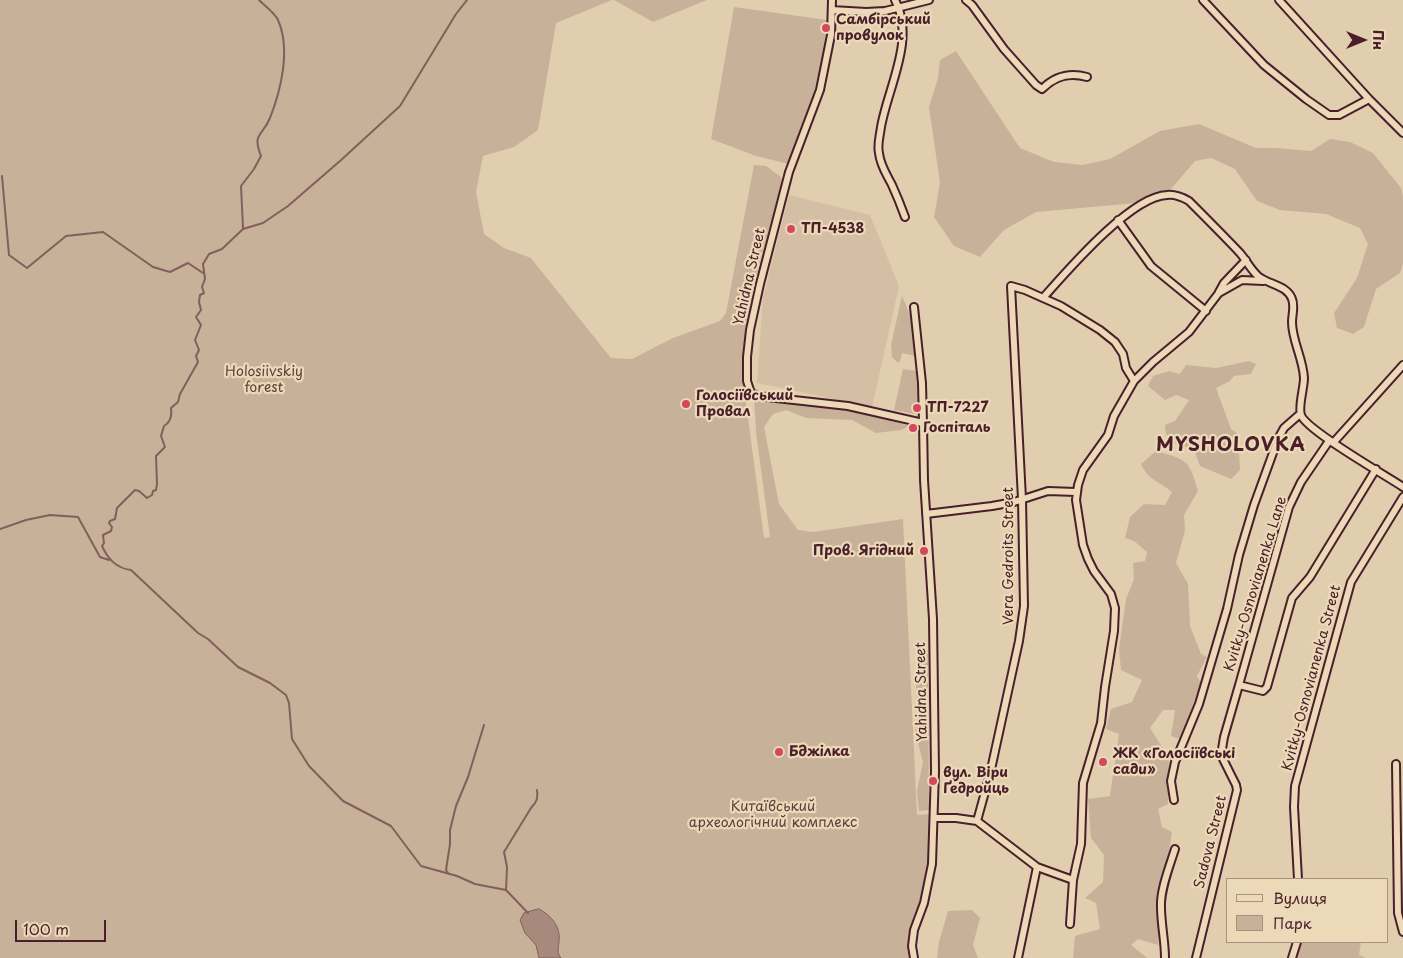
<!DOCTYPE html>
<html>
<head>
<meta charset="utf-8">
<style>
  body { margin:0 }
  #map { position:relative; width:1403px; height:958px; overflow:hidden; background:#e1ceaf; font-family:"Playpen Sans",sans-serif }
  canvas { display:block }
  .legend { position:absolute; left:1226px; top:878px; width:162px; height:65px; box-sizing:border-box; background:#ebd9b7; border:1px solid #ab8f7f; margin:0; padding:6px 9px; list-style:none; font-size:15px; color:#4a1f2b }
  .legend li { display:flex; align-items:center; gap:10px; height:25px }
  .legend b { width:25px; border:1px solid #ab8f7f }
  .north { position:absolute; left:1338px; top:15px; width:50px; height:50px; -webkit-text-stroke:4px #ebd9b7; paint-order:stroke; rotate:90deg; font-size:14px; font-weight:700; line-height:20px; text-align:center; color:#4a1f2b }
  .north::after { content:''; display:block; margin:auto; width:18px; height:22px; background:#4a1f2b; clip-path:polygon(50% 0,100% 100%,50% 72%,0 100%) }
  .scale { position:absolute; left:15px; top:920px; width:91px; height:22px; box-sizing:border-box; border:2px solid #4a1f2b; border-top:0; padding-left:6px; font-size:15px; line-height:18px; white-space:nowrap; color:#4a1f2b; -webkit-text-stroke:4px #ebd9b7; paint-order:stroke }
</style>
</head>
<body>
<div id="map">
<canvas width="1403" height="958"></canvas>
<ul class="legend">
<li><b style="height:6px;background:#ebd9b7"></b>Вулиця</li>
<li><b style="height:14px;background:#c8b199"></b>Парк</li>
</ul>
<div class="north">Пн</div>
<div class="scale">100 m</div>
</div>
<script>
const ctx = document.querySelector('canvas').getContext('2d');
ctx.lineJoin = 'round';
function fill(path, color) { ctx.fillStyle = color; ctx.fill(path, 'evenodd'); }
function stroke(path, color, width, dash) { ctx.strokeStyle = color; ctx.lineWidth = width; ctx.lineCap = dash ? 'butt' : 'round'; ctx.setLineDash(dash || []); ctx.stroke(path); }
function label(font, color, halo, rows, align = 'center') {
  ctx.font = font + ' "Playpen Sans",sans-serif'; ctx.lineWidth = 4.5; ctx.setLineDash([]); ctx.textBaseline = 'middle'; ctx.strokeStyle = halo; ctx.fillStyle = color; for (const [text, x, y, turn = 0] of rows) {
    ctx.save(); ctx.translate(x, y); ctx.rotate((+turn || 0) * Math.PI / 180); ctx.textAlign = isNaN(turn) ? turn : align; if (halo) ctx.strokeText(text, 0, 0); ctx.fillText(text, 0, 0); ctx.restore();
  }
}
const built = new Path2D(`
  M789 195 870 215 899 286 872 407 757 383 763 298Z`);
const green = new Path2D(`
  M0 0H612L556 23 538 130 514 147 483 156 476 192 484 234 504 248 531 258 611 358 632 359 673 338 720 321 726 313 754 165 766 166 781 177 782 183 754 283 742 373 764 538 770 537 756 432 754 399C805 399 861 411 909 426L901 430 876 433 852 420 806 418 786 410 773 414 764 427 779 504 798 530 813 532 903 519 917 815 931 814 928 866 910 944 909 958H0Z
  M614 0H707L653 22Z
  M734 7 827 20C829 65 805 122 789 164L756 156 711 139Z
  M956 51 1020 148 1054 162 1082 165 1110 159 1160 131 1199 124 1256 148H1275L1311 151 1330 139 1350 142 1373 153 1401 188 1403 196V264L1400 273 1376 289 1364 327 1353 334 1337 328 1334 313 1357 278 1368 244 1360 228 1326 214 1280 210 1257 201 1235 169 1211 158 1195 161 1171 189 1136 203 1036 212 1004 230 980 257 954 246 934 217 940 183 929 107 938 78 940 60Z
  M902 296C911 316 917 333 915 356L902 353 900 362H897L892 357 891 345Z
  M1249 361 1256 364 1251 374 1234 376 1230 381 1216 388 1231 429 1238 434 1240 470 1231 479 1200 466 1194 450C1178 444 1165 444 1165 425L1175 421 1189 400 1176 395 1165 400 1148 386 1153 376 1169 371 1180 374 1186 365 1216 368Z
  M903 369 916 371 920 415 894 410Z
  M1156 451C1187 460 1189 459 1198 491L1184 515 1185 531 1176 563 1188 584 1190 626 1201 654 1207 657 1197 676 1201 683 1180 739 1171 736 1175 710H1163L1150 728 1169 758 1168 804 1158 809 1162 827 1172 832 1169 852 1158 887 1157 908 1160 927 1158 945 1138 939 1131 945 1147 958H1073L1075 936 1100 929 1096 903 1085 898 1103 882 1104 855 1091 838 1088 799 1110 796 1119 734 1106 729 1111 709 1132 702 1142 680 1121 670 1119 649 1126 599 1134 579 1133 563 1145 561 1147 552 1134 541 1125 538 1130 517 1144 504 1165 505 1172 492C1160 482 1147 479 1141 464Z
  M928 650 929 810 919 811 917 791 923 762 915 732 917 723 920 720C917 705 913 672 920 658 921 655 926 652 928 650Z
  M972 910 980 918 973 945 978 958H937L939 942 948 911Z
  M1301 942H1361L1359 955 1366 958H1297Z`);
const water = new Path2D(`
  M539 909C552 916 561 927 559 942 558 949 557 953 561 958H539L536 945 525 933 520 920 524 913Z`);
const stream = new Path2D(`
  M467 0 456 14 400 106 340 161 288 206 263 223 243 229 222 249 209 254 203 264 205 279 202 287 204 293 200 295 199 302 201 310 196 317 201 325 195 340 199 350 196 356 198 362 180 394 178 402 171 408C172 415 171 422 164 426L161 436 165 447 156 456 157 484 156 490 153 491 152 495 147 498 139 491 135 490 117 508 115 519 110 521 109 523 112 527 111 531 103 535 104 543 102 546C108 559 116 568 131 570L198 633 208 639 238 667 270 683 286 695 289 703 292 739 309 766 343 801 391 826 421 866 457 876 475 884 506 890 528 913
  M2 176 9 255 27 268 66 236 103 232 153 267 170 272 188 263 203 273
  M243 228 241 186 254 169 261 156C252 133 262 137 270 118 281 90 291 49 278 20 275 13 265 6 259 0
  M0 529 26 520 50 515 78 517 100 557 109 560
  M449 874 446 870 450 844V830L456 806 468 777 484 725
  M506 890 507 867 504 852 531 808C537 802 538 798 537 790`);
const minor = new Path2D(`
  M832 0 831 35 820 90 789 172 760 284 750 330 747 357V381L751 393 758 396 848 406 923 423 924 480 933 619 935 771 932 864 924 903 914 930 912 946 914 958
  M895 0C916 39 888 87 881 127 880 135 877 145 879 153 880 165 887 175 892 185 897 196 901 206 905 217
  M966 0 972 5 1004 49 1036 85 1042 89C1055 76 1069 72 1087 77
  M1203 0 1264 65 1306 99 1329 115H1339L1369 99
  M1279 0 1369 99 1403 133
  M832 10 866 12 885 11 929 0
  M1118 220 1151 266 1206 311
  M1219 293 1242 280 1263 281
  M1043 298C1067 271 1131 196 1167 195 1175 194 1182 197 1189 201 1206 218 1223 235 1240 253 1246 260 1251 270 1258 276 1269 285 1287 285 1292 299 1295 306 1292 315 1292 322 1292 341 1303 358 1304 378 1304 388 1298 407 1301 415 1306 430 1385 475 1403 487
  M914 307 922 383 923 423
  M1333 443 1403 365
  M926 514 992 506 1014 502 1048 491 1076 492
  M1239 685 1289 507 1301 482 1329 441
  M1396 764 1398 913 1403 932
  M1174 800 1171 781 1175 762 1199 704 1227 609 1239 555 1254 505 1278 439 1284 428 1300 414
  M934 818H956L977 821 1037 867 1073 880
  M977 821 990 774 1019 641 1024 606 1022 499 1011 286 1025 290 1061 306 1100 330 1115 342 1123 354 1126 368 1134 381
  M1298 879 1294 807 1295 786 1351 582 1403 497
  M1070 924 1073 880 1081 844 1083 783 1101 723 1105 687 1114 631 1115 608 1111 594 1094 571 1088 559 1083 545 1076 500 1078 485 1083 470 1108 435 1114 416 1134 381 1153 362 1189 332 1218 294 1224 283 1246 260
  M1018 958 1037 867
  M1165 958C1165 941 1161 924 1161 907 1160 890 1170 865 1175 849
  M1196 958 1237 790 1236 785 1221 755 1224 737 1239 685 1263 691 1267 687 1292 598 1310 577 1376 469
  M1292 958 1297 942`);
const markers = [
  [826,28,5,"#d1495b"],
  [791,229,5,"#d1495b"],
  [686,404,5,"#d1495b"],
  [917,408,5,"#d1495b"],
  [913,428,5,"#d1495b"],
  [924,551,5,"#d1495b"],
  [779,752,5,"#d1495b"],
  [1103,762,5,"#d1495b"],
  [933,781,5,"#d1495b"]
];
const poiNames = [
  ["Самбірський",836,20],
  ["провулок",836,36],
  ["ТП-4538",801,229],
  ["Голосіївський",696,396],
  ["Провал",696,412],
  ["ТП-7227",927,408],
  ["Госпіталь",923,428],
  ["Пров. Ягідний",914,551,"right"],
  ["Бджілка",789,752],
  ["ЖК «Голосіївські",1113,754],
  ["сади»",1113,770],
  ["вул. Віри",943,773],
  ["Ґедройць",943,789]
];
const streetNames = [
  ["Yahidna Street",750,277,-77],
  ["Vera Gedroits Street",1009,556,-90],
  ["Kvitky-Osnovianenka Lane",1256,584,-73],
  ["Kvitky-Osnovianenka Street",1312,678,-75],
  ["Yahidna Street",922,692,-91],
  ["Sadova Street",1211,842,-76]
];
const parkNames = [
  ["Holosiivskiy",264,372],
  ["forest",264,388],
  ["Китаївський",773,807],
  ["археологічний комплекс",773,823]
];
const districtNames = [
  ["MYSHOLOVKA",1231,446]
];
fill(built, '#d4bfa4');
fill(green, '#c8b199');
fill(water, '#a78a7c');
stroke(water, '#825f5c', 1);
stroke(stream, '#825f5c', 2);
stroke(minor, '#4a1f2b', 10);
stroke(minor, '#ebd9b7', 6);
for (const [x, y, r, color] of markers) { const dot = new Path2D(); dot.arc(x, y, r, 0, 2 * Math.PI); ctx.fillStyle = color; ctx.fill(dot); stroke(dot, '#ebd9b7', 2); }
label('bold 14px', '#4a1f2b', '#ebd9b7', poiNames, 'left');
label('14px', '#4a1f2b', '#ebd9b7', streetNames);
label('14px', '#633c41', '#ebd9b7', parkNames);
ctx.letterSpacing = '1px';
label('bold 19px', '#4a1f2b', '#ebd9b7', districtNames);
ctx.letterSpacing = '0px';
</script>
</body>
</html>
